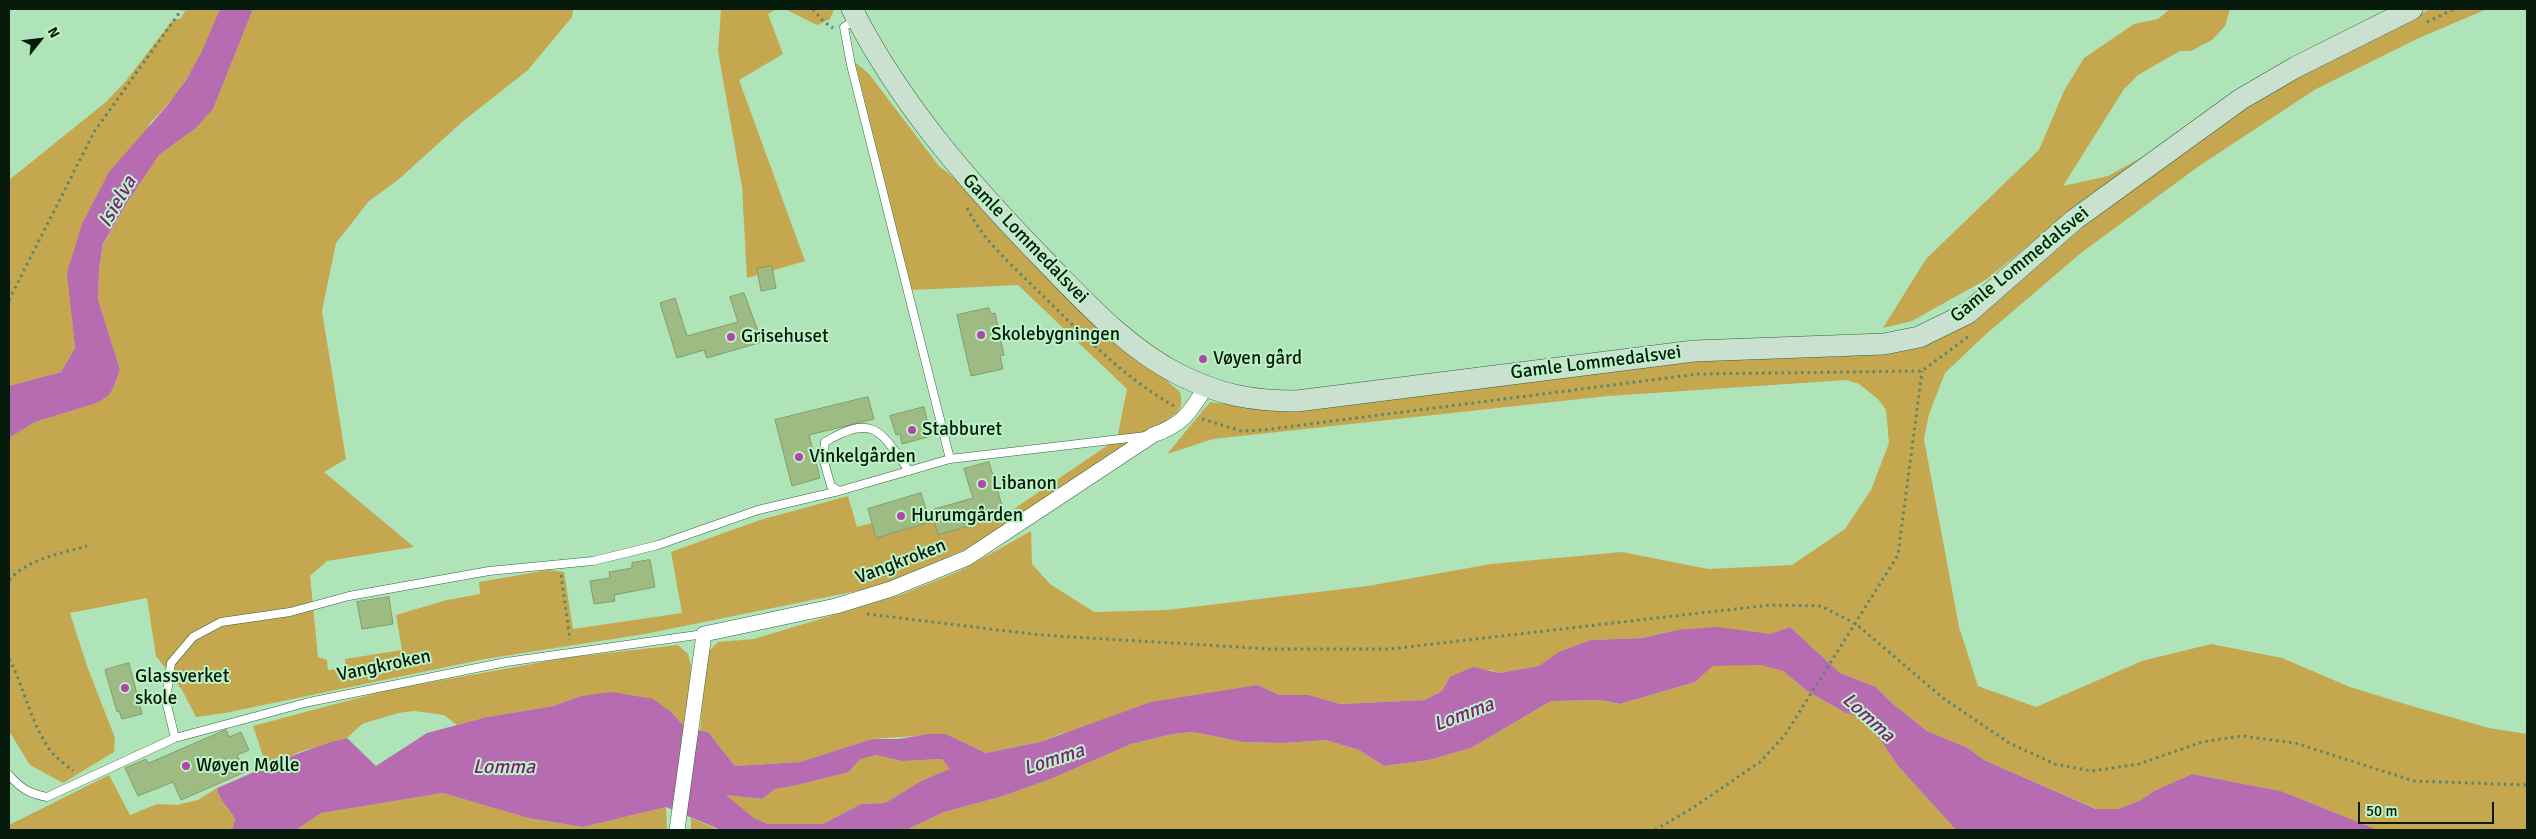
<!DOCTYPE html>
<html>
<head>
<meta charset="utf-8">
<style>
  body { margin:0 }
  #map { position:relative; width:2536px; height:839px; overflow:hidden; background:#afe4b9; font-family:Signika,sans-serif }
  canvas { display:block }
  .frame { position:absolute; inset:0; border:10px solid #071b0c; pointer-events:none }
  .north { position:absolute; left:15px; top:15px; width:50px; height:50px; -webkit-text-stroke:4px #bcf2c6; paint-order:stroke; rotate:61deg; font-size:14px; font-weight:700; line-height:20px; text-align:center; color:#071b0c }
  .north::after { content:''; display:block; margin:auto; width:18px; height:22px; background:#071b0c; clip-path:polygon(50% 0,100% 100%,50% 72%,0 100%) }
  .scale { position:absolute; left:2358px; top:802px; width:136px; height:22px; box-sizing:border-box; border:2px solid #071b0c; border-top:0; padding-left:6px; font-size:15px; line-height:18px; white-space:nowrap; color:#071b0c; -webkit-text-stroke:4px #bcf2c6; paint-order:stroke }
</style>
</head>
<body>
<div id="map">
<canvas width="2536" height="839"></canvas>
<div class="frame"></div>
<div class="north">N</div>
<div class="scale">50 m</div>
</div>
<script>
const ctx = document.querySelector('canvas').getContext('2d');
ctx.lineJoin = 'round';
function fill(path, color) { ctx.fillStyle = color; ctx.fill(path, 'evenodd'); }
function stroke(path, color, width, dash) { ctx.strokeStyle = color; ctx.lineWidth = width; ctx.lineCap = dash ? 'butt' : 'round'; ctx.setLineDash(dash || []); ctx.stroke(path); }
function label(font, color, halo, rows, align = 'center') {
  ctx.font = font + ' Signika,sans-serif'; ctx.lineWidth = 4; ctx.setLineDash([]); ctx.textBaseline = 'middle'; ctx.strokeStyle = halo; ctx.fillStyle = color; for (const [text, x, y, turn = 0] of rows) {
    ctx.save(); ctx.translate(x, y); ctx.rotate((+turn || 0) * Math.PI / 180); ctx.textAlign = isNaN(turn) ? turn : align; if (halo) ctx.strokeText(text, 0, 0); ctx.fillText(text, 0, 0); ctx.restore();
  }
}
const green = new Path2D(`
  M186 9H220C205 51 183 92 150 123L72 318 75 348 61 372 9 386V180L106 102 125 82 172 21 181 18Z
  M253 9H573L572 17 528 70 462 122 398 180 369 201 336 243 322 311 346 459 324 472 414 547 327 561 310 576 318 657 327 660 328 670 346 668 345 659 402 650 396 615 447 600 480 594 479 582 548 570 564 572 573 629 682 613 671 552 760 520 848 496 857 527 872 523 876 537 934 520 939 534 1005 515 1117 439 1127 389 1018 285 912 290 855 62 869 74 939 166 963 185 1143 360 1180 392C1183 406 1182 410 1169 418L979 543 886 585 645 634 485 659 225 713 196 717 182 690 156 656 147 598 70 613 87 666 115 738 114 752 63 783 30 765 9 731V438L35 422 97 403 114 386 120 370 98 299 99 269 103 245 127 203 159 155 196 128 213 109Z
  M721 9H776L768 14 783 54 739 80 805 261 747 278 742 187 718 51Z
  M785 9H834L830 19 817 25Z
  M2170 9H2230L2225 26 2212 40 2191 51H2180L2138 75 2124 89 2063 186 2108 176 2144 156 2089 196 1987 279 1912 321 1883 328 1926 259 2039 150 2064 91 2084 58 2134 24 2158 19Z
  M2430 9H2487L2419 38 2316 89 2199 166 2081 253 1985 335 1945 373 1929 414 1924 439 1959 627 1978 686 2036 707 2142 661 2211 644 2282 658 2350 687 2415 707 2489 728 2527 734V830H2378L2281 791 2192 774 2154 791 2141 800 2118 809H2097L1984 760 1968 748 1927 731 1893 704 1876 687 1840 673 1790 627 1770 634 1677 630 1642 638 1591 640 1560 652 1540 666 1499 673 1490 670 1450 677 1442 691 1425 700 1340 704 1309 695H1279L1258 685 1060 734 1040 742 986 753 946 734 872 739 800 762 735 766 708 732 700 731 706 663 709 651 718 642 754 639 900 595 960 571 1031 531 1032 564 1050 584 1094 612 1167 610 1368 586 1491 564 1622 552 1708 569 1792 565 1845 529 1871 490 1889 443 1886 410 1878 399 1859 384 1847 380 1608 396 1213 439 1167 454 1210 402 1247 407 1690 361 1749 357H1838L1916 346 1950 334 1982 315 2105 208 2265 95Z
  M678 645 688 654 691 665 686 728 671 712 581 696 553 706 487 717 457 725 444 715 414 711 398 713 362 724 347 738 299 752 267 768 253 726 388 690 565 658Z
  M1761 664 1783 671 1807 691 1846 713 1856 716 1875 732 1898 766 1956 830H906L944 812 1003 796 1053 778 1131 744 1173 734 1193 732 1243 742 1283 743 1326 740 1359 750 1384 766 1429 760 1471 748 1551 701 1601 700 1620 704 1695 682 1713 666Z
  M875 755 903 761 942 759 951 769 923 780 885 803 861 804 823 824H768L754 818 725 795 762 799 775 789 793 786 849 772 859 760Z
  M109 775 130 815 157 804 177 805 198 800 217 788C219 801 229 807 235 819L232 830H9V825Z
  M443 793 528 818 583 827 666 807 667 830H296L321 813Z
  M691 818 719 830H691Z`);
const water = new Path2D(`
  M220 9H253L213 109 196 128 159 155 127 203 103 244 99 269 98 299 120 370 114 386 109 395 97 403 35 422 9 438V386L61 372 75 348 67 273 82 224 109 172 166 107 186 80 201 53Z
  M1718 627 1770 634 1790 627 1840 673 1876 687 1893 704 1927 731 1968 748 1984 760 2096 809H2118L2141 800 2154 791 2192 774 2281 791 2378 830H1956L1898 766 1875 732 1856 716 1846 713 1807 691 1783 671 1761 665 1713 666 1695 682 1620 704 1601 700 1551 701 1471 748 1429 760 1384 766 1359 750 1326 740 1283 743 1243 742 1193 732 1173 734 1131 744 1053 778 1003 796 944 812 906 830H721L666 807 583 827 528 818 443 793 321 813 296 830H232L235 819C229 807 219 801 217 788 260 770 301 749 347 738L376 766 427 733 487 717 553 706 581 696 612 692 653 699 671 712 686 728 708 732 735 766 800 762 872 739H899L928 734H946L986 753 1040 742 1151 702 1258 685 1279 695H1309L1340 704 1425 700 1442 691 1450 677 1473 667 1499 673 1539 666 1559 652 1591 640 1642 638 1677 630ZM875 755 903 761 942 759 950 769 923 780 885 803 861 804 823 824H768L754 818 726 795 762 799 775 789 793 786 849 772 859 760Z`);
const building = new Path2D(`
  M772 266 776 288 761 291 757 269Z
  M744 293 762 342 707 358 704 350 677 358 660 303 675 298 687 336 738 322 730 297Z
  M989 308 991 314 995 313 1004 355 1000 356 1003 369 971 376 957 315Z
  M868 397 874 419 809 435 820 478 792 486 775 420Z
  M924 407 931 436 902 444 900 434 896 435 890 416Z
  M989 462 1005 515 938 535 931 510 973 498 964 469Z
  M921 493 930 522 876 538 868 509Z
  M650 560 655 587 614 595 615 601 594 604 590 581 610 578 609 572 632 568V563Z
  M389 597 393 624 362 629 357 602Z
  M129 663 142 714 122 719 119 711 117 712 105 670Z
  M226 730 229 737 241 732 249 750 237 755 245 772 181 800 173 782 138 796 125 768 146 759 148 763Z`);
const path = new Path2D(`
  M813 9 823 21 833 28
  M2427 22 2454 9
  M967 208C983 241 1013 266 1039 292 1081 333 1123 377 1174 406
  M9 300 94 132 182 9
  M1202 419 1241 431 1263 430 1698 374 1922 371 1969 336
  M561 575 570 640
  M9 580C29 558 60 554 87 546
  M867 614 1040 635 1270 649H1389L1770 605 1821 606 1856 624 1943 698 2009 743 2055 764 2092 771 2139 764 2202 742 2242 736 2295 743 2414 781 2527 785
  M9 659C25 688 30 722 50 750 56 758 66 765 73 771
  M1655 830 1691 809 1760 762 1785 735 1898 555 1922 371`);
const lane = new Path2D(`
  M855 20 844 27 851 65 950 459 1146 436
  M909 471C882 433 874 412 825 442L823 458 831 486 839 491 950 459
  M175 738 166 701 171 663 193 637 221 622 290 612 349 596 489 571 593 561 658 545 758 510 839 491
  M9 775C20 788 30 794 47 797L175 738 309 702 506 662 704 634`);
const street = new Path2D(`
  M677 830 704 634 836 606 891 589 967 558 1153 435C1183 424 1189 414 1206 387`);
const secondary = new Path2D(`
  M852 9C901 106 972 186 1047 263 1087 304 1128 349 1180 375 1220 395 1252 401 1297 401L1694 351 1884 344 1919 337 1968 313 2074 220 2241 99 2296 67 2412 9`);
const markers = [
  [981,335,5,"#af46a9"],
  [731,337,5,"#af46a9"],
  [1203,359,5,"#af46a9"],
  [912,430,5,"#af46a9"],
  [799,457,5,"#af46a9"],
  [982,484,5,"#af46a9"],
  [901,516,5,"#af46a9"],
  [125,688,5,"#af46a9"],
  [186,766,5,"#af46a9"]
];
const streetNames = [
  ["Gamle Lommedalsvei",1025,239,46],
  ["Gamle Lommedalsvei",2020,265,-39],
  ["Gamle Lommedalsvei",1596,363,-7],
  ["Vangkroken",901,562,-21],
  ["Vangkroken",384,666,-12]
];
const poiNames = [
  ["Skolebygningen",991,335],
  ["Grisehuset",741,337],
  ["Vøyen gård",1213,359],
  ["Stabburet",922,430],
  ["Vinkelgården",809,457],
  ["Libanon",992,484],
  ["Hurumgården",911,516],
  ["Glassverket",135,677],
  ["skole",135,699],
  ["Wøyen Mølle",196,766]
];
const waterNames = [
  ["Isielva",118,202,-60],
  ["Lomma",1464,715,-21],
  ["Lomma",1868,718,42],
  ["Lomma",1054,760,-18],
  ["Lomma",504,768]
];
fill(green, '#c5a750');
fill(water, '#b76bb1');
fill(building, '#9fbb84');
stroke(building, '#829d68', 1);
stroke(lane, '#33643f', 9);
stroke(street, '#33643f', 16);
stroke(secondary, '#33643f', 22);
stroke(path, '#608668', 3, [2.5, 4]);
stroke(lane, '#fff', 8);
stroke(street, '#fff', 15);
stroke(secondary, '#cae1d0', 21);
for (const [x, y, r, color] of markers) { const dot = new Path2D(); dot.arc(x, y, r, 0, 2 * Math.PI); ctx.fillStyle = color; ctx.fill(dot); stroke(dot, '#bcf2c6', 2); }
label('19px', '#071b0c', '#bcf2c6', streetNames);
label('19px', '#071b0c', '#bcf2c6', poiNames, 'left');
label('italic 20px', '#7c1f78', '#bcf2c6', waterNames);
</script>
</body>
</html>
